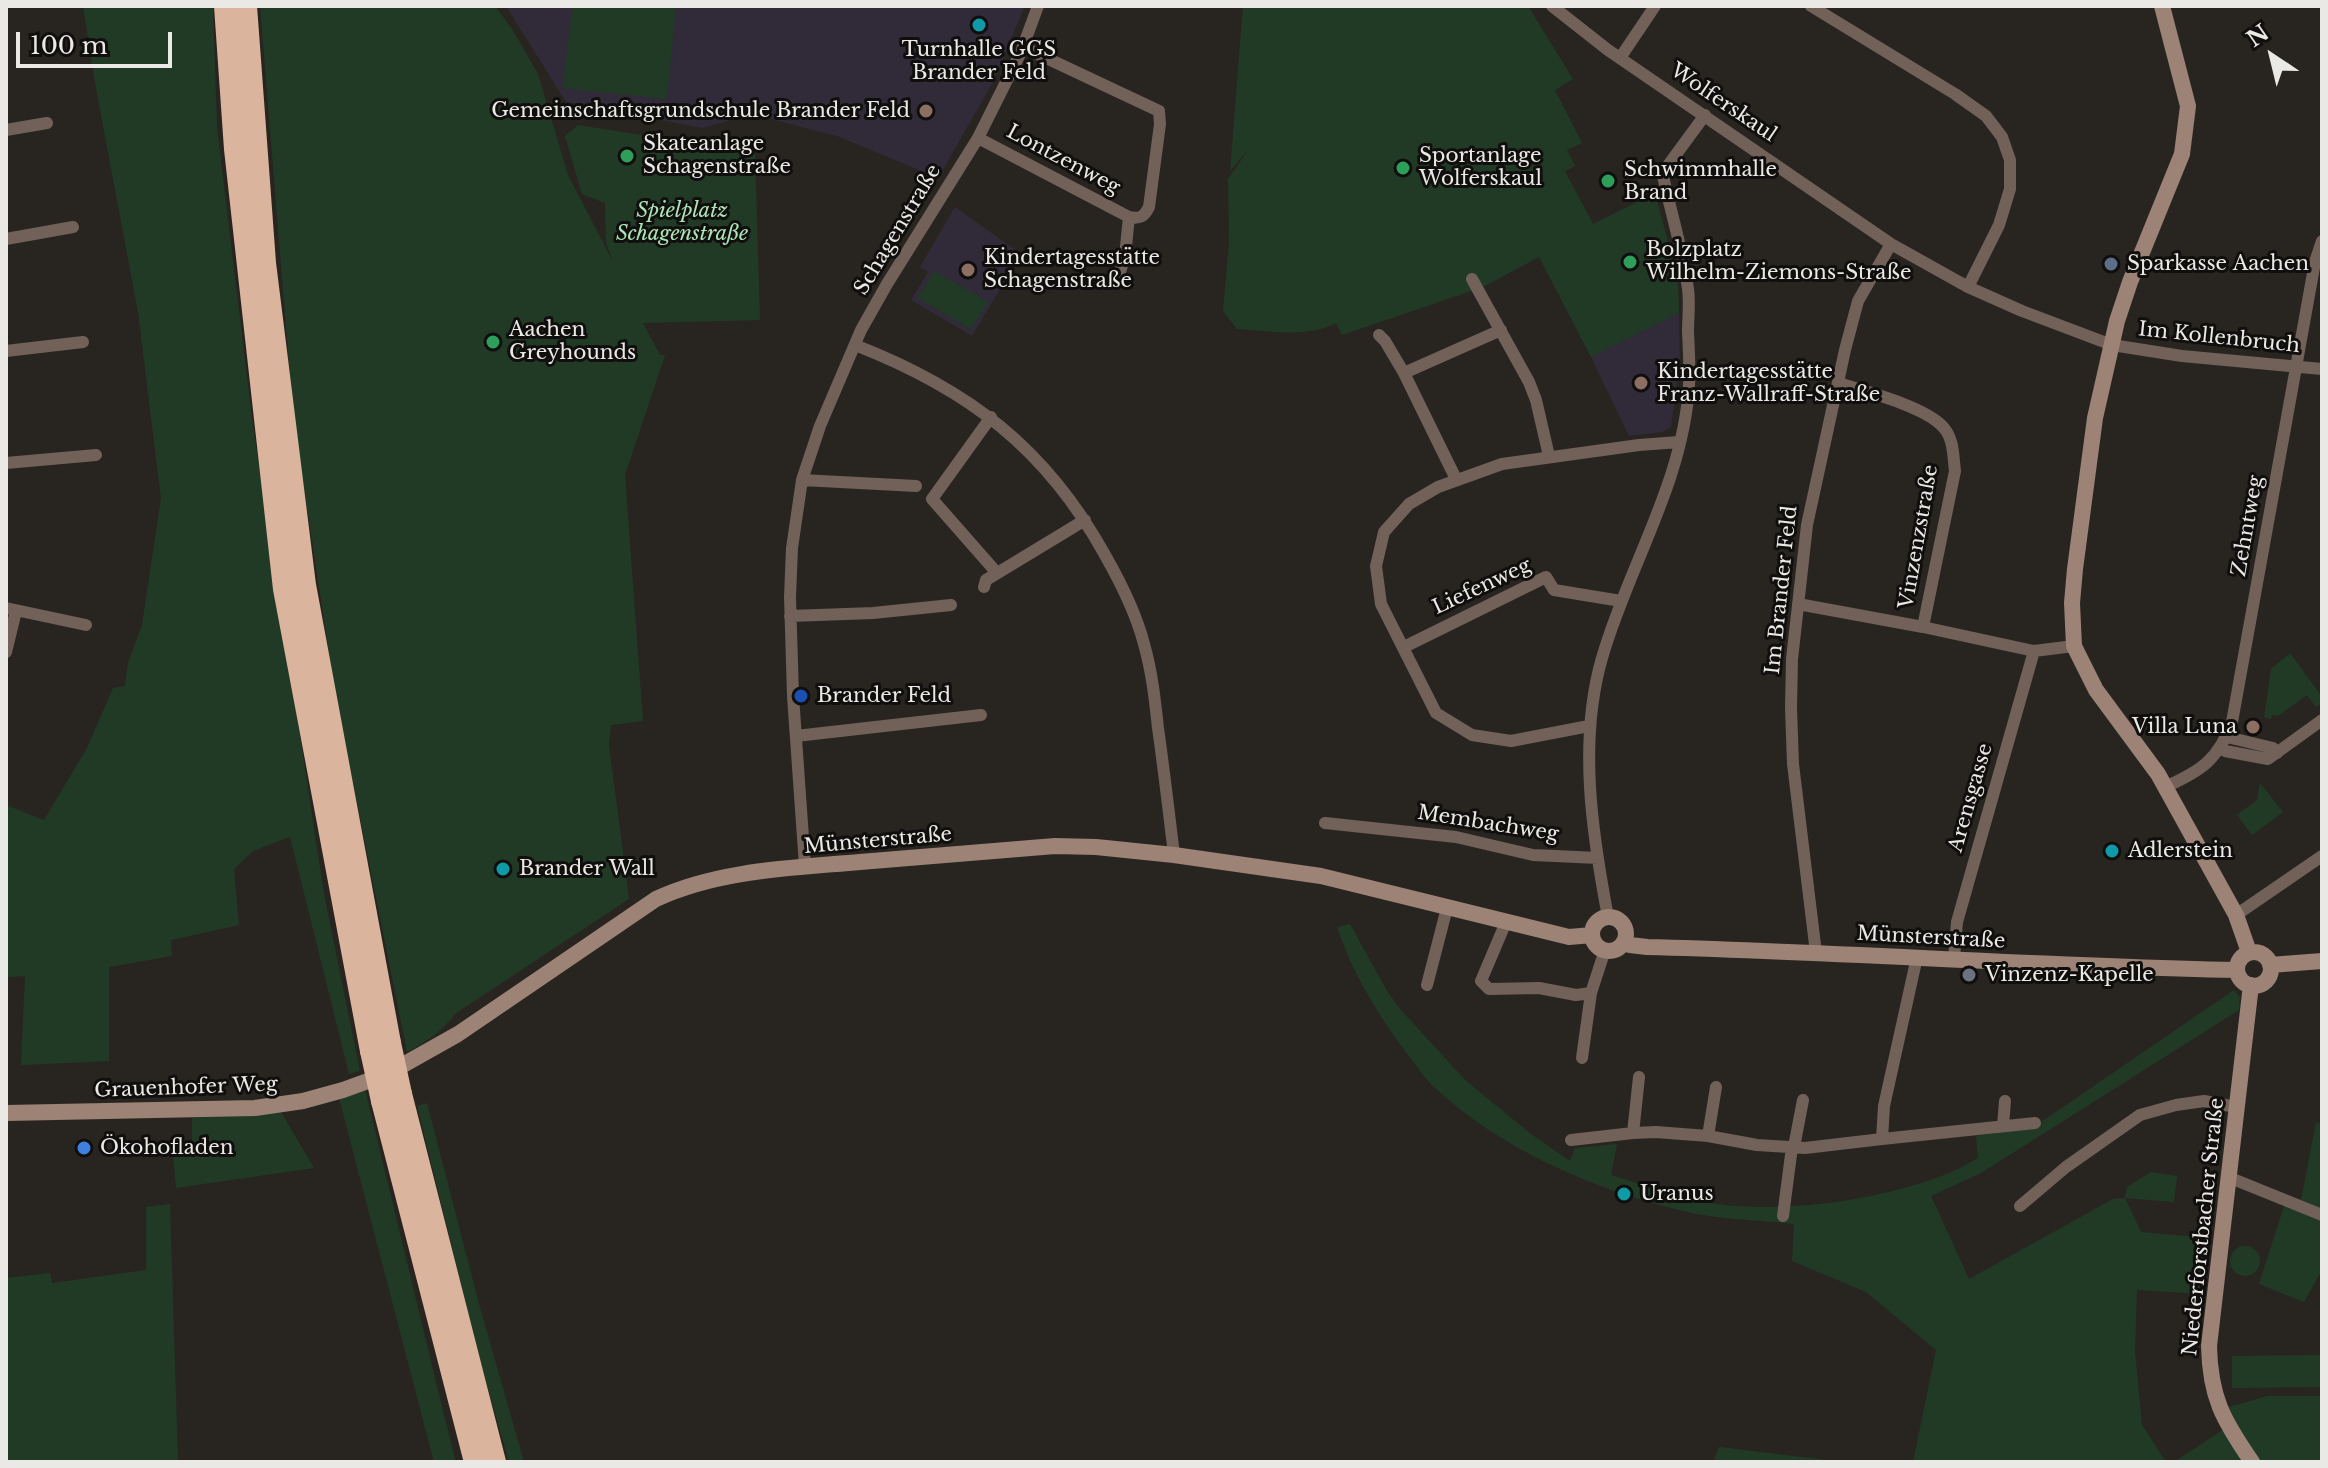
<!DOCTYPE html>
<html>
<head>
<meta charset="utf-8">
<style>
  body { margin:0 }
  #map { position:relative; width:2328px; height:1468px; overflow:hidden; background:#282521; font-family:"Libre Baskerville",serif }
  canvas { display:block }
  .frame { position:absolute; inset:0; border:8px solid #ebe9e6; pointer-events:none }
  .north { position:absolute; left:2232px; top:16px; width:80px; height:80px; -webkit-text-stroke:6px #100f0d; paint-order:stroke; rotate:325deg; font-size:22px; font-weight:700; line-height:32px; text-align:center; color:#ebe9e6 }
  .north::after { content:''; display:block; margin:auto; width:28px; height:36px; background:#ebe9e6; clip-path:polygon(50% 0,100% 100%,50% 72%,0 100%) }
  .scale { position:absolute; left:16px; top:32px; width:156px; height:36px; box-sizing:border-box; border:4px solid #ebe9e6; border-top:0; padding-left:10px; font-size:24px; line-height:28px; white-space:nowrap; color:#ebe9e6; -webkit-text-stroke:6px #100f0d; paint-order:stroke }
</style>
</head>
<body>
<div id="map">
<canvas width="2328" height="1468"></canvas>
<div class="frame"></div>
<div class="north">N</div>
<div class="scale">100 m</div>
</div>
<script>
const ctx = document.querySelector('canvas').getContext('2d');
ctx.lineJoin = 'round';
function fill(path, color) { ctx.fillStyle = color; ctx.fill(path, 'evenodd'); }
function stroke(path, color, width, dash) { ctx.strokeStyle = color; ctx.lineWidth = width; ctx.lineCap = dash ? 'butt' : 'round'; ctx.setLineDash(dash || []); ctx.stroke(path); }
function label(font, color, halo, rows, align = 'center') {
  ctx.font = font + ' "Libre Baskerville",serif'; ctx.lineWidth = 6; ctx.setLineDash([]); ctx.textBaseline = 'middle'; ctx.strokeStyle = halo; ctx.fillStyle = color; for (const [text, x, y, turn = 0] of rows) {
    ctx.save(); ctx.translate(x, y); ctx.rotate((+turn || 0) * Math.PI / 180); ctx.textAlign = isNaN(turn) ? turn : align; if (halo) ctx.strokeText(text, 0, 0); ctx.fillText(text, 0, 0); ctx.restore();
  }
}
const education = new Path2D(`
  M506 6H1025L992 84 938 178 840 137 752 114 703 128 566 102Z
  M955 207 1021 254 972 336 911 300 928 272 920 267Z
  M1679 313 1680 359 1671 427 1662 432 1629 436 1591 357Z`);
const green = new Path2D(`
  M83 6H213L217 127 252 419 324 894 360 1071 349 1074 290 837 253 851 234 869 239 925 171 940 172 956 109 967V1061L21 1065 25 976 6 977V805L44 820 87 748 113 688 125 686 128 663 142 625 161 498 138 312 95 83Z
  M260 6H495L512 29 538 74 568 175 613 262 606 242 605 203 582 194 565 136 578 125 755 153 760 320 643 323 660 355H665L625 475 643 721 611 725 609 745 629 899 456 1013C442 1031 428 1041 407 1052L335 693 293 413Z
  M572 6H676L667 99 563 88Z
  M1243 6H1528L1573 79 1555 90 1582 143 1567 150 1575 166 1565 171 1593 224 1655 193 1678 279 1679 313 1591 357 1539 257 1483 287 1342 335 1336 323C1308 338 1268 331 1237 329L1223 311 1229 242 1228 179 1249 149 1230 171Z
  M934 271 988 302 971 329 918 298Z
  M2290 653 2322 697V703L2316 707 2307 695 2278 716 2272 715 2271 719 2264 717 2271 669Z
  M2260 783 2283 812 2252 835 2237 815 2257 800Z
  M1350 924 1387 991 1400 1009 1465 1080 1531 1134 1570 1161 1575 1148 1617 1144 1611 1175C1644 1185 1677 1197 1711 1203 1784 1216 1916 1197 1978 1158L1976 1136 2034 1127 2234 990 2240 997 2239 1010 1981 1173 1931 1196 1969 1279 2113 1199 2125 1198 2127 1187 2151 1172 2177 1176 2174 1202 2125 1198 2141 1232 2209 1238 2203 1294 2137 1290 2135 1352 2142 1425 2166 1462H1913L1936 1350 1866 1292 1792 1261 1794 1224C1759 1220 1712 1219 1679 1210 1590 1188 1503 1150 1435 1088 1426 1080 1419 1069 1412 1060 1381 1020 1353 975 1337 927Z
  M365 1089 444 1415 456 1462H434L339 1098Z
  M427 1103 479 1304 524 1462H509L480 1360 417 1106Z
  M281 1112 314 1168 176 1188 173 1156 192 1153V1118Z
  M2316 1122 2322 1125V1211L2301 1200Z
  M170 1204 178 1462H6V1278L50 1273 52 1283 146 1270V1207Z
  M2284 1206 2293 1207 2322 1221V1270L2304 1302 2259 1284Z
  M2230 1261a15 15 0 1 1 30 0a15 15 0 1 1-30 0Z
  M2322 1355V1387L2232 1388V1356Z
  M2268 1396H2322V1462H2260L2225 1408Z
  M2224 1429 2246 1462H2174Z
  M1719 1447 1843 1462H1713Z`);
const street = new Path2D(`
  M1552 6 1608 50 1891 244 1968 287 2022 311 2112 345 2182 356 2322 369
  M1811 6 1955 94 1986 116 2002 137 2010 160V189L1999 225 1968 287
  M1620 58 1655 6
  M6 130 47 123
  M978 138 1129 217C1140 219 1144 217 1149 207L1160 124 1159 111 1023 47
  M6 239 73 227
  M1119 275 1125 256 1129 217
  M1472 279 1529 382 1536 400 1549 456
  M1379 335 1385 341 1404 373 1456 479
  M855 345C968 389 1046 448 1105 555 1121 583 1136 613 1144 644 1152 672 1155 700 1158 728 1164 770 1169 813 1174 855
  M6 351 83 342
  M1404 373 1501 330
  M1838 383C1865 391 1927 407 1944 428 1954 440 1953 456 1955 471L1923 627
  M991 417 932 499 997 573
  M6 463 96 455
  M802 480 916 486
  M984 587 986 580 1085 520
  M1798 604 1923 627 2034 651 2074 646
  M6 608 86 625
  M790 616 873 613 951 605
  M1404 647 1546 577 1554 590 1621 601
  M6 652 16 611
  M1589 726 1511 741 1472 735 1436 713 1381 604 1376 566 1384 532 1409 504 1438 487 1502 464 1639 445 1679 442
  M796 736 981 715
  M2227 737 2273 748 2277 753
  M2221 749 2225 751 2268 759 2322 720
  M2165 787C2201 771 2218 760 2232 722L2315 262 2322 241
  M1325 823 1456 837 1533 855 1598 858
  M805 866 793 696 790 597 792 548 802 480 820 426 861 330 887 284 978 138 1021 52 1038 6
  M2236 915 2322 856
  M1608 917C1592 833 1578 741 1602 658 1628 567 1683 483 1689 386 1690 368 1689 350 1688 332 1688 318 1690 303 1688 289 1683 251 1671 213 1663 176L1669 164 1705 115
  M1506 922 1481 981 1489 989 1539 988 1576 995 1591 993
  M1816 953 1793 764 1791 708 1792 659 1807 525 1845 350 1858 301 1891 244
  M1954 958 1957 922 2034 651
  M1427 985 1447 908
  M1582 1058 1591 993 1605 950
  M1639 1077 1633 1133 1656 1132 1708 1136
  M1716 1087 1708 1136 1757 1145 1805 1148 1882 1139 1884 1106 1917 957
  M2003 1126 2005 1101
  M1882 1139 2035 1123
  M1571 1140 1633 1133
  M1794 1147 1803 1100
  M2228 1177 2322 1215
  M2020 1206 2066 1167 2140 1115 2176 1105 2204 1101 2236 1107
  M1783 1216 1792 1147`);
const secondary = new Path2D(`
  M2162 6 2188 106 2182 154 2130 282 2117 321 2095 418 2075 569 2072 603 2074 646 2096 690 2158 774 2236 915 2249 952
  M1592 934a17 17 0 1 1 34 0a17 17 0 1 1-34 0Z
  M1624 942 1630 945 1647 947C1844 952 2040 966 2237 970
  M2237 969a17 17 0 1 1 34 0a17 17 0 1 1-34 0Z
  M2270 965 2322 961
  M2251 985 2209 1346C2210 1397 2223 1420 2252 1462
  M6 1113 255 1108 303 1101 343 1090 387 1074 458 1034 656 899C718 870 792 868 860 862 925 857 990 851 1055 846L1096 847 1174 855 1321 876 1569 937 1592 935`);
const highway = new Path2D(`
  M225 6 235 149 284 589 371 1051
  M246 6 265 263 305 585 390 1043
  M401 1094 495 1462
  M382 1101 475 1462`);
const highwayBridge = new Path2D(`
  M390 1043 401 1094
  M371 1051 382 1101`);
const markers = [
  [979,25,8,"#0f9aa8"],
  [926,111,8,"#8d6e63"],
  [627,156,8,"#2e9e5b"],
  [1403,168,8,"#2e9e5b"],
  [1608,181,8,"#2e9e5b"],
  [1630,262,8,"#2e9e5b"],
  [2111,264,8,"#5c6f8a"],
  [968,270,8,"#8d6e63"],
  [493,342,8,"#2e9e5b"],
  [1641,383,8,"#8d6e63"],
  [801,696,8,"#1a4fb4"],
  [2253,727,8,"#8d6e63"],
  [2112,851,8,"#0f9aa8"],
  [503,869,8,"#0f9aa8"],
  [1969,975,8,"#6b7280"],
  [84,1148,8,"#3f7fe0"],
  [1624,1194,8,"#0f9aa8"]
];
const poiNames = [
  ["Turnhalle GGS",979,50,"center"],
  ["Brander Feld",979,73,"center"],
  ["Gemeinschaftsgrundschule Brander Feld",910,111,"right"],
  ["Skateanlage",643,144],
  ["Schagenstraße",643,167],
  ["Sportanlage",1419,156],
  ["Wolferskaul",1419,179],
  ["Schwimmhalle",1624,170],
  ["Brand",1624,193],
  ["Bolzplatz",1646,250],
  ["Wilhelm-Ziemons-Straße",1646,273],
  ["Kindertagesstätte",984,258],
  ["Schagenstraße",984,281],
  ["Sparkasse Aachen",2127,264],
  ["Aachen",509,330],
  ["Greyhounds",509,353],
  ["Kindertagesstätte",1657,372],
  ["Franz-Wallraff-Straße",1657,395],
  ["Brander Feld",817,696],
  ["Villa Luna",2237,727,"right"],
  ["Adlerstein",2128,851],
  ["Brander Wall",519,869],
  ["Vinzenz-Kapelle",1985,975],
  ["Ökohofladen",100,1148],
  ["Uranus",1640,1194]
];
const streetNames = [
  ["Wolferskaul",1723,103,34],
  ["Lontzenweg",1063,160,28],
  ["Schagenstraße",898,230,-59],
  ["Im Kollenbruch",2219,338,6],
  ["Zehntweg",2248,526,-80],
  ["Vinzenzstraße",1919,537,-80],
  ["Liefenweg",1482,587,-25],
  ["Im Brander Feld",1782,590,-84],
  ["Arensgasse",1971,798,-74],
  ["Membachweg",1488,824,9],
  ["Münsterstraße",878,841,-5],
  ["Münsterstraße",1931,938,3],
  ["Grauenhofer Weg",186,1088,-2],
  ["Niederforstbacher Straße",2204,1227,-84]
];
const parkNames = [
  ["Spielplatz",682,211],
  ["Schagenstraße",682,234]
];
fill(education, '#312a39');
fill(green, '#213a26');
stroke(street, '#716159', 12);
stroke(secondary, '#9c8375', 16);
stroke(highway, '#dbb49e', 22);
stroke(highwayBridge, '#dbb49e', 22);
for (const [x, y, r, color] of markers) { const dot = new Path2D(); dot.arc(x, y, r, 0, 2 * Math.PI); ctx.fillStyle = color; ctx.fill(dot); stroke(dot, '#100f0d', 3); }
label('20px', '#ebe9e6', '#100f0d', poiNames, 'left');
label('20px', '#ebe9e6', '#100f0d', streetNames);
label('italic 20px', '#ade5b7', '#100f0d', parkNames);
</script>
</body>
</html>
